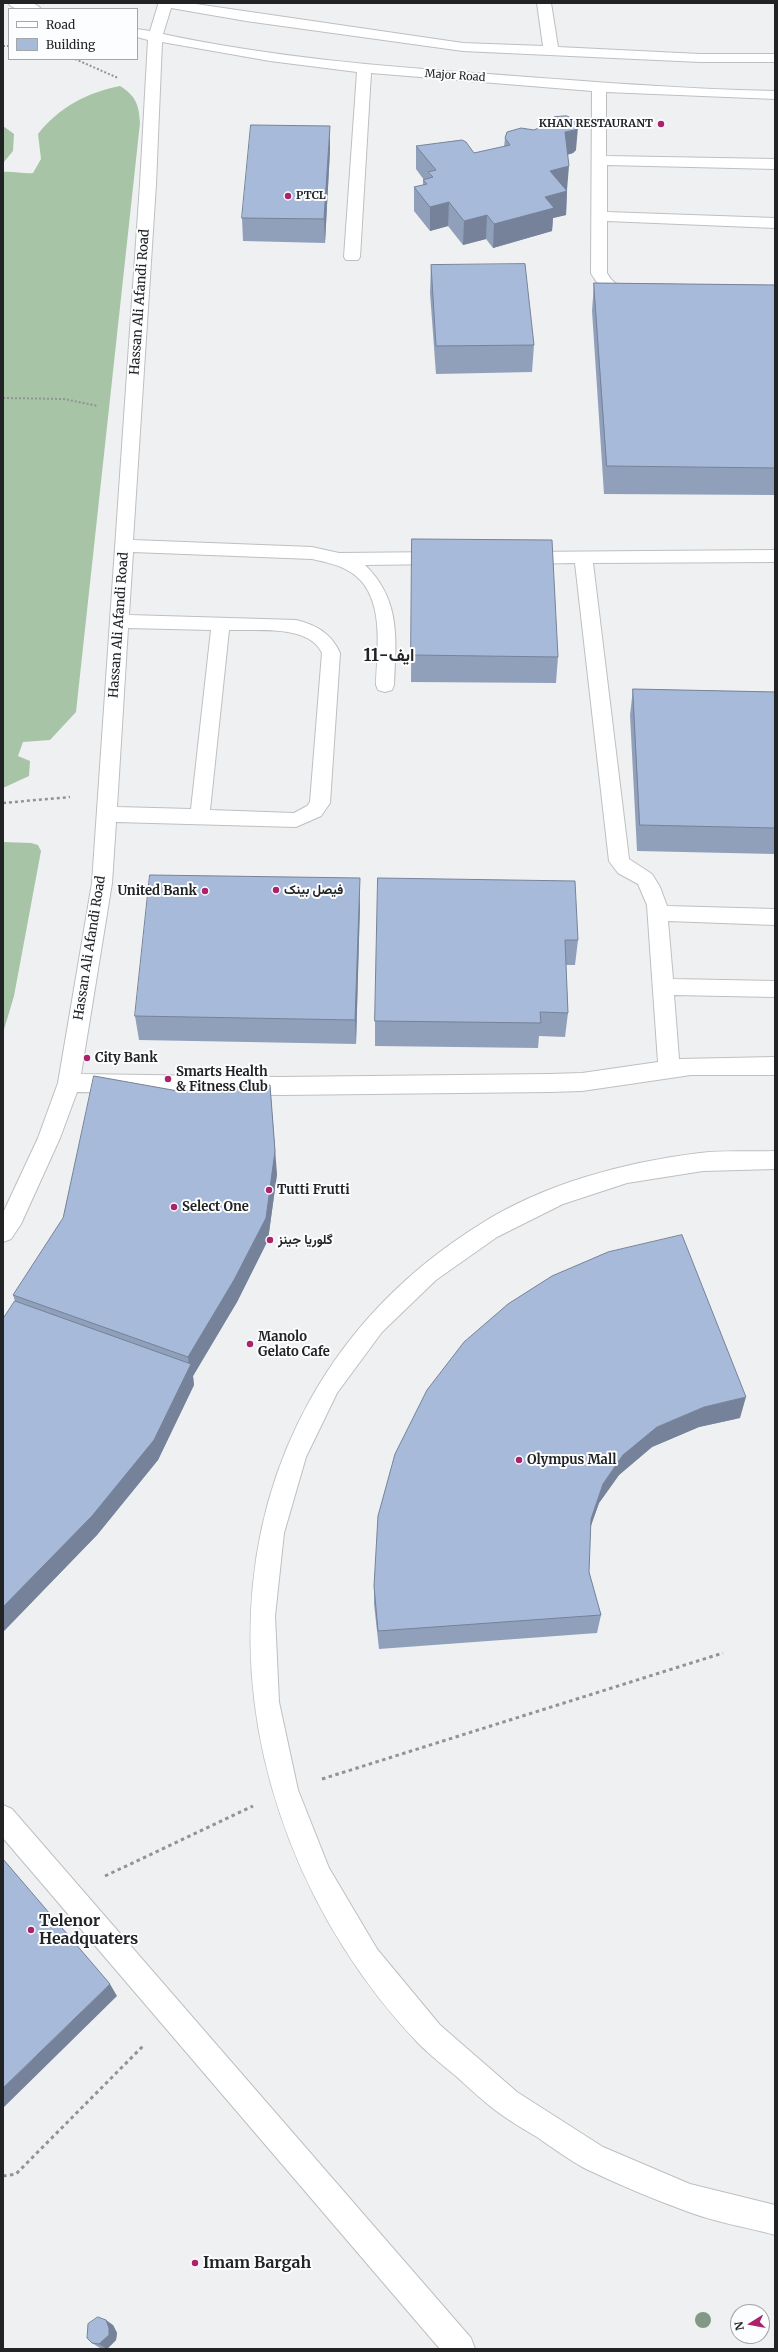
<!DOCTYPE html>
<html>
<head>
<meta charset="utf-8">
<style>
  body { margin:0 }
  #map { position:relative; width:778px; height:2352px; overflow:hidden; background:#eff0f2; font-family:Merriweather,serif }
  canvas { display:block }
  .frame { position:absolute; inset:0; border:4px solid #222324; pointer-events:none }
  .legend { position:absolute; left:8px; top:8px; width:130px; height:52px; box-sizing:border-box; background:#fcfdff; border:1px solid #a5a6a7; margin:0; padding:5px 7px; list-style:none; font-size:12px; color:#222324 }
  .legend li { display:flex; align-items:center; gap:8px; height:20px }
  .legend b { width:20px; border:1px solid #a5a6a7 }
  .north { position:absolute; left:730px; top:2304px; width:40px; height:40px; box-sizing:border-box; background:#fcfdff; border:1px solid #a5a6a7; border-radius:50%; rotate:259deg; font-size:11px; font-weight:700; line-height:16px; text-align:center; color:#222324 }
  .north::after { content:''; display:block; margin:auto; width:14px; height:18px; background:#ab246b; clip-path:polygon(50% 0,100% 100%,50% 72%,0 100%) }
</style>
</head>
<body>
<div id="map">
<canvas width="778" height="2352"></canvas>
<div class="frame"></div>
<ul class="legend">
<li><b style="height:5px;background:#fff"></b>Road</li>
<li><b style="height:11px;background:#a7bada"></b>Building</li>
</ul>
<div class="north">N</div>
</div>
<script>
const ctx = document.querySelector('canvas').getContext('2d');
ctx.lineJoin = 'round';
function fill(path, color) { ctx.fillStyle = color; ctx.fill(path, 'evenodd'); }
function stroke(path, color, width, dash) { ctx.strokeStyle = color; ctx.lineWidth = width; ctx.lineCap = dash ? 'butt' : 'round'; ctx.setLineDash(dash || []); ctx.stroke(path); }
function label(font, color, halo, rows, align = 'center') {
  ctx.font = font + ' Merriweather,Vazirmatn,serif'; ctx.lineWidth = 4; ctx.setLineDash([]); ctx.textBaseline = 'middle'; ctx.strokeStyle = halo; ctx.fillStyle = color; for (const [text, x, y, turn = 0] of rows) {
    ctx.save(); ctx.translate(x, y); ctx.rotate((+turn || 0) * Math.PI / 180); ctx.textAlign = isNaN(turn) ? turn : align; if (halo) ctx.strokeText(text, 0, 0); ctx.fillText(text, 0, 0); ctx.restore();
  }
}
const forest = new Path2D(`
  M120 86C136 96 139 105 140 123L76 712 50 740 23 742 18 756 30 761 29 776 3 788V172C14 171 23 174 33 173L41 159 38 134C58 108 88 92 120 86Z
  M3 126 14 134 13 151 3 163Z
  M3 842 31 843 38 845 41 851 14 996 3 1033Z`);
const pathFar2 = new Path2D(`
  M3 46H9
  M75 59 118 78
  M3 398 64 399 98 406`);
const pathFar1 = new Path2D(`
  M3 803 70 797`);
const path = new Path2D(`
  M322 1779 723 1653
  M105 1876 253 1806
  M3 2176 16 2174 144 2045`);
const minor = new Path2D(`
  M8 3C18 3 35 0 41 9 31 9 14 12 8 3Z
  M157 3H189L463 43 543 46 537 3H551L558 47 700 54H775V62H700L463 51 246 21 171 8 163 34C270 57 379 66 488 74 584 81 679 89 775 91V99L606 92V156L775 159V169L607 165V212L775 218V228L607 221V273C617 292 633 285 640 295L638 298C618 303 600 290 591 273L592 91 371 73 360 257 358 260H346L344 257 357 72 270 61 162 42 156 184 133 540 312 547 339 553 442 552 448 554 451 558 448 562 442 564 365 565C401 600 396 639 394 685L392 690 385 692 378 690 376 685C377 650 386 596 352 573 340 565 326 562 312 559L133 552 129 615 296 620C316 625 331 633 340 653L330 803 321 816 296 827 116 822 112 883 81 1074 280 1077 549 1074 582 1073 658 1062 647 905 638 884 618 873 609 861 575 563 522 564 516 562 513 558 516 554 522 552 775 550V562L593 563 629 859 652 874 660 887 667 906 775 909V925L668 921 673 979 775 981V997L674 995 679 1059 775 1057V1075H691L582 1091 549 1092 280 1095 77 1092 60 1138 21 1224 11 1239 3 1242V1213L38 1138 58 1083 92 883 140 184 148 40 137 37V29L150 31 158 5ZM128 628 211 630 191 809 117 807ZM229 630C256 631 309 624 322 653L310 802 307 806 294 813 210 810Z
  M775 1151V1169L703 1171 627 1183 563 1204 497 1237 436 1280 382 1332 337 1393 306 1457 284 1533 275 1616 279 1702 298 1790 329 1868 377 1949 440 2025 517 2092 603 2147 690 2184 775 2205V2235C746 2227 714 2222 686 2211 653 2199 618 2184 586 2169 569 2160 553 2148 537 2137 523 2129 508 2120 495 2110 482 2100 469 2088 457 2077 444 2066 431 2056 419 2044 191 1803 179 1413 479 1225 543 1184 625 1162 700 1153 724 1150 750 1152 775 1151Z
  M3 1805 12 1809 471 2338 475 2349H440L3 1838Z`);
const trees = [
  [703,2320]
];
const wall = new Path2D(`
  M505 138 576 150 573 153 567 155 566 190 567 191 566 215 553 218 552 231 493 248 486 239 463 245 448 226 430 231 414 211V187L423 185V180H424L416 169V146L474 153 504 147Z
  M330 150 325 243 243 241 242 218Z
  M431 265 534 345 532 372 436 374 430 293Z
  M594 283 775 285V495L604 494 592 311Z
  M412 539 558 657 556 683 411 682Z
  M633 689 775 692V854L637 851 630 715Z
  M378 878 578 940 575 965H566L568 1013 565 1037 539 1036 538 1048 375 1046V1021Z
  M360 904 356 1044 139 1040 135 1016Z
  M277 1174 268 1240 237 1302 193 1376 194 1385 158 1460 97 1535 3 1632V1319L15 1301 13 1295Z
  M740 1418 699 1427 652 1447 619 1475 599 1503 590 1528 589 1572 601 1615 597 1633 379 1649 374 1604V1586L395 1454Z
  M113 2325 117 2333 116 2340 107 2349 100 2348 92 2343Z`);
const shadedWall = new Path2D(`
  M330 126V150L325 243 324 219Z
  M578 127 576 150 573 153 563 156 565 132Z
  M569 166 567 190 549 195 550 171Z
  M567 191 566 215 553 218 552 231 493 248 494 224 545 197Z
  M449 202 448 226 430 231V207Z
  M487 215 486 239 463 245 464 221Z
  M360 878V904L356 1044 355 1020Z
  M270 1085 277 1174 268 1240 237 1302 193 1376 194 1385 158 1460 97 1535 3 1632V1607L189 1366 188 1357Z
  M746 1397 740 1418 699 1427 652 1447 619 1475 599 1503 587 1537 591 1519 603 1484 623 1455 657 1427 704 1407Z
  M110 1984 117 1996 3 2108V2088Z
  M106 2320 113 2325 117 2333 116 2340 107 2349 99 2344Z`);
const building = new Path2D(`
  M567 116 578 122V127L575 130 565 132 569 166 550 171 567 191 545 197 554 208 494 224 487 215 464 221 449 202 430 207 414 187 427 184 423 180 433 177 428 172 436 170 416 146 462 140 466 142 474 153 510 145 505 138 507 132 521 128 534 130 549 123 554 117Z
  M251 125 330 126 324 219 242 218Z
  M525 264 534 345 436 346 431 265Z
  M594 283 775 285V468L607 466Z
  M412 539 552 540 558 657 411 655Z
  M633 689 775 692V828L640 825Z
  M150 875 360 878 355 1020 135 1016Z
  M378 878 575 881 578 940H565L568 1013 540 1012 541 1023 375 1021Z
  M94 1076 178 1091 270 1085 275 1151 266 1218 234 1280 188 1357 13 1295 63 1218Z
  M682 1235 746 1397 704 1407 657 1427 623 1455 603 1484 591 1519 589 1572 601 1615 378 1631 374 1586 378 1516 395 1454 427 1390 464 1342 508 1304 552 1276 608 1252Z
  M15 1301 191 1364 154 1440 92 1516 3 1607V1319Z
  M3 1859 110 1984 3 2088Z
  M98 2317 106 2320 109 2328V2335L99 2344 92 2343 87 2338 88 2324Z`);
const markers = [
  [661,124,4,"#ab246b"],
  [288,196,4,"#ab246b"],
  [276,890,4,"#ab246b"],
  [205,891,4,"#ab246b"],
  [87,1058,4,"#ab246b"],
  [168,1079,4,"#ab246b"],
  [269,1190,4,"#ab246b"],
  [174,1207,4,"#ab246b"],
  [270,1240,4,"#ab246b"],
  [250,1344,4,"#ab246b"],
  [519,1460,4,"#ab246b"],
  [31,1930,4,"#ab246b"],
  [195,2263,4,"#ab246b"]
];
const farStreetnames = [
  ["Major Road",455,76,4]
];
const farPoinames = [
  ["KHAN RESTAURANT",653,124],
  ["PTCL",296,196,"left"]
];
const streetNames = [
  ["Hassan Ali Afandi Road",140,302,-86],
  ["Hassan Ali Afandi Road",119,625,-86],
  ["Hassan Ali Afandi Road",90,948,-81]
];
const poiNames = [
  ["فیصل بینک",284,890],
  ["United Bank",197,891,"right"],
  ["City Bank",95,1058],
  ["Smarts Health",176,1072],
  ["& Fitness Club",176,1087],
  ["Tutti Frutti",277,1190],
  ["Select One",182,1207],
  ["گلوریا جینز",278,1240],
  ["Manolo",258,1337],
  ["Gelato Cafe",258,1352],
  ["Olympus Mall",527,1460]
];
const nearPoinames = [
  ["Telenor",39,1921],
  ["Headquaters",39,1939],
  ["Imam Bargah",203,2263]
];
const districtNames = [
  ["ایف-11",389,656]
];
fill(forest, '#a7c4a7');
stroke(minor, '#bebfc1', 2);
stroke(pathFar2, '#929395', 2, [2, 2]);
stroke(pathFar1, '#929395', 2.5, [3, 3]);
stroke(path, '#929395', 3, [3.5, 3.5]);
fill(minor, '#fff');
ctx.fillStyle = '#829a85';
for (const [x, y] of trees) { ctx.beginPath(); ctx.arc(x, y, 8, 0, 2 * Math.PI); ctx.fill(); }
fill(wall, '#90a0bb');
fill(shadedWall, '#758299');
fill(building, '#a7bada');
stroke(building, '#758299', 1);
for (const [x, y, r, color] of markers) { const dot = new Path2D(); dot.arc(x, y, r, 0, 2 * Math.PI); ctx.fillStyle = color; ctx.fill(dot); stroke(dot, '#fcfdff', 1.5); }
label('11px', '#222324', '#fcfdff', farStreetnames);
label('bold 11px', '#222324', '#fcfdff', farPoinames, 'right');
label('13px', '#222324', '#fcfdff', streetNames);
label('bold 13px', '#222324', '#fcfdff', poiNames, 'left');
label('bold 16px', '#222324', '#fcfdff', nearPoinames, 'left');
label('bold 17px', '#222324', '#fcfdff', districtNames);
</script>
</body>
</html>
